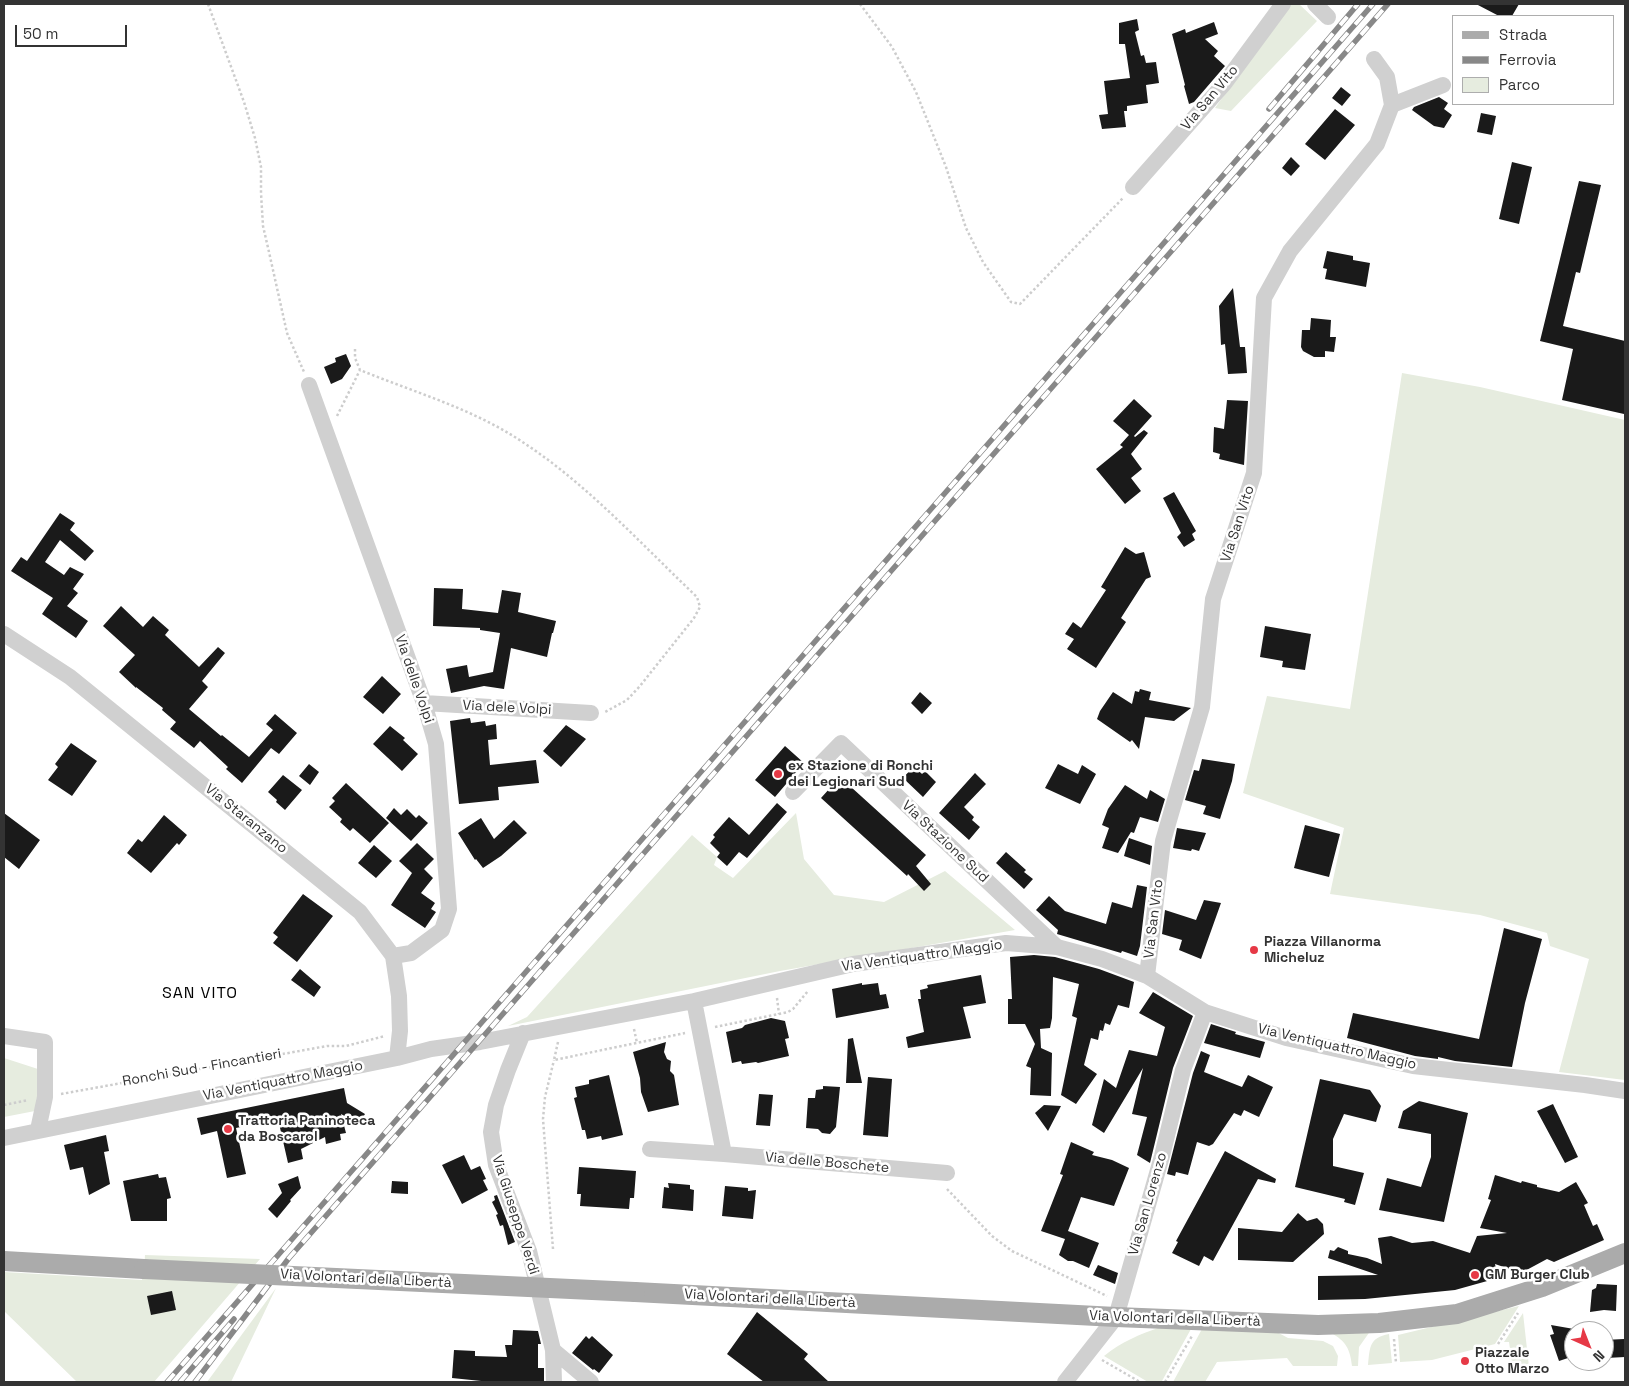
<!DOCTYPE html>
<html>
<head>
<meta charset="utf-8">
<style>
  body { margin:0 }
  #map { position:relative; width:1629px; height:1386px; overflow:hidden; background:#fff; font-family:"Space Grotesk",sans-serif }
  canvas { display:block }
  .frame { position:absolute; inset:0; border:5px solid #333; pointer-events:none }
  .legend { position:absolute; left:1452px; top:15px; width:162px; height:90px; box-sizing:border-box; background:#fff; border:1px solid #adadad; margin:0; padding:6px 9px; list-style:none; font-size:15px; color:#333 }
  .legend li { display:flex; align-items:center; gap:10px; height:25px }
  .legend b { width:25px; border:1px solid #adadad }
  .north { position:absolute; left:1564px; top:1321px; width:50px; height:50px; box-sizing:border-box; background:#fff; border:1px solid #adadad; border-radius:50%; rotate:136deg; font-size:14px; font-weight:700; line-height:20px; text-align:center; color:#333 }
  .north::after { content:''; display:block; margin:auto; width:18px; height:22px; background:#e63946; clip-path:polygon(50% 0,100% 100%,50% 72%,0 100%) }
  .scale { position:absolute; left:15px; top:25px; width:112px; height:22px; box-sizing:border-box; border:2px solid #333; border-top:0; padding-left:6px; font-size:15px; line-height:18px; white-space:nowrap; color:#333; -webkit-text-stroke:4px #fff; paint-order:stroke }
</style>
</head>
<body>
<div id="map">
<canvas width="1629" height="1386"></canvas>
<div class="frame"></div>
<ul class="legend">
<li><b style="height:6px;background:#ababab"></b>Strada</li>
<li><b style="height:6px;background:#888"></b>Ferrovia</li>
<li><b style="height:14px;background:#e6ecdf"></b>Parco</li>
</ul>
<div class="north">N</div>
<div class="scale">50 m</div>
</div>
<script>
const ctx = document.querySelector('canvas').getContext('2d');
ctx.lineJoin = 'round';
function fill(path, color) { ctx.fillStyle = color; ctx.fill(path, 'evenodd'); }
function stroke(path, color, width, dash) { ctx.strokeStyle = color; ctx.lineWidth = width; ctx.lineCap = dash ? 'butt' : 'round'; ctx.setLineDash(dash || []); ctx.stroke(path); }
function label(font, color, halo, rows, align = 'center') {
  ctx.font = font + ' "Space Grotesk",sans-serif'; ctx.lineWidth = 5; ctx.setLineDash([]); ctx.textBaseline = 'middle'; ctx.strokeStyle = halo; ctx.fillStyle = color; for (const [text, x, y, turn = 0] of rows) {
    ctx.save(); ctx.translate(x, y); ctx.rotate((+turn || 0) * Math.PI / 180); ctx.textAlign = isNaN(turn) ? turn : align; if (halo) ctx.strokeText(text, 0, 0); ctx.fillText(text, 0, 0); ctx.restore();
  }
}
const green = new Path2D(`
  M1289 4H1299L1317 21 1231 111 1215 108Z
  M1402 373 1480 387 1625 420V1080L1559 1072 1589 959 1550 946 1547 933 1480 915 1330 894 1344 828 1243 793 1267 696 1350 709Z
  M796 813 804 859 834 895 884 902 945 871 1015 930 780 971 508 1026 527 1017 692 835 717 857 714 865 733 878Z
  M4 1058 41 1070 35 1111 4 1117Z
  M145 1255 260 1259 154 1382H77L4 1311V1272L142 1280 144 1269Z
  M276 1288 231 1382H207Z
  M1519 1306 1495 1344 1432 1360 1400 1362 1398 1335Z
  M1523 1313 1529 1367 1513 1370 1509 1342H1504Z
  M1161 1327 1191 1329 1162 1381 1148 1382 1104 1356C1121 1342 1140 1334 1161 1327Z
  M1202 1329 1273 1330 1288 1338 1323 1341 1333 1346 1338 1356 1337 1366H1293L1287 1358 1217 1362 1205 1382H1173Z
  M1371 1330 1359 1347 1358 1366H1352C1350 1349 1346 1341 1331 1333Z
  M1389 1334 1392 1363 1368 1365C1370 1347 1369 1338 1389 1334Z`);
const building = new Path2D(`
  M1476 4H1519L1512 16H1499Z
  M1137 19 1139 30 1135 32 1141 56 1144 55 1146 63 1156 62 1159 83 1146 85 1148 103 1127 106V111H1124L1126 127 1102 129 1099 115 1108 114 1104 81 1130 78 1125 44H1119V23Z
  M1214 22 1218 34 1205 39 1218 51 1214 56 1225 66 1194 102 1189 104 1184 86 1185 85 1172 34 1185 29 1186 33Z
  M1341 87 1351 95 1342 106 1332 98Z
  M1439 97 1448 103 1444 109 1452 115 1444 128 1434 126 1412 110 1414 107Z
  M1335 109 1355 125 1325 160 1305 144Z
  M1481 113 1496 116 1492 135 1477 132Z
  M1291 157 1300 166 1291 176 1282 168Z
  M1512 162 1532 167 1519 224 1499 219Z
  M1579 181 1601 185 1580 273 1576 272 1563 326 1625 341V407L1624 414 1562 400 1573 349 1540 341Z
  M1327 251 1353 256V260L1370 263 1366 287 1325 279 1327 269 1323 268Z
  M1233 288 1240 347H1245L1247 373 1228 374 1225 344 1221 345 1219 306Z
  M1311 318 1331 320 1330 337H1336L1334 352 1325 351V357H1314L1303 351 1301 347 1302 330H1310Z
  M346 354 351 366 342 379 331 384 324 367 336 362 335 358Z
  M1134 399 1152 416 1134 436 1135 437 1144 430 1148 433 1131 454 1142 469 1131 478 1141 491 1125 504 1096 469 1123 447 1120 445 1129 435 1113 421Z
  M1227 400 1248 401 1244 465 1219 459 1220 454 1213 452 1214 427 1224 429Z
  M1174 492 1196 531 1192 534 1195 540 1184 547 1177 537 1181 533 1163 498Z
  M60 513 75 523 70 530 94 551 85 561 60 540 45 562 64 575 70 567 84 574 73 589 78 593 67 606 88 621 76 638 42 614 53 598 11 571 21 557 27 561Z
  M1125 547 1136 554 1144 552 1151 577 1146 579 1121 618 1126 622 1096 668 1067 649 1074 639 1065 634 1073 622 1081 628 1106 590 1101 587Z
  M434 588 463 589 462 609 498 613 502 590 521 593 518 612 556 621 553 633H552L547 657 511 648 504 689 484 686 451 693 446 669 467 665 469 677 493 672 500 633 480 630V628L433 626Z
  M121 606 143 627 153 616 169 630 165 635 199 667 218 647 225 653 202 681 208 687 189 709 221 736 222 735 249 757 273 730 266 724 275 714 297 733 279 754 271 748 242 783 226 769 228 767 200 741 194 748 170 729 176 722 162 710 163 708 136 687V688L119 672 135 655 103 626Z
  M1265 626 1311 634 1305 670 1282 667 1283 661 1260 657Z
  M382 676 401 694 383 714 363 697Z
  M1140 689 1151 692 1149 700 1191 708 1174 721 1145 717 1139 749 1132 740 1130 742 1097 719 1100 711 1113 692 1132 704 1135 691 1139 692Z
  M920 692 932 703 922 714 911 703Z
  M470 718 471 723 485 721 486 726 496 724 497 739 488 740 490 765 536 760 539 783 498 787 499 800 459 804 450 721Z
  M566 725 586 739 561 767 543 751Z
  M390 726 405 738 403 740 418 754 402 771 373 744Z
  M71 743 97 761 72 796 48 780 58 767 55 764Z
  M785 746 804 763 775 797 755 780Z
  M1202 759 1235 764 1232 781 1220 819 1203 814 1206 806 1185 800 1194 770 1199 771Z
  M309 764 319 772 310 785 299 776Z
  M1058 764 1078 774 1082 765 1096 774 1080 804 1045 788Z
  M914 766 922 774 925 771 936 782 923 797 903 778Z
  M975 773 986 784 964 807 974 817 972 820 980 827 969 840 939 813Z
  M283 775 302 790 285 810 276 802 277 800 268 792Z
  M840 777 926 855 916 866 931 884 924 891 908 874 907 876 821 798Z
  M346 783 389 823 370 843 353 828 350 831 340 822 342 819 329 807 335 801 332 798Z
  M1125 785 1147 799 1150 790 1165 799 1158 822 1140 817 1134 833 1131 832 1118 853 1102 848 1109 828 1102 825 1108 809Z
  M777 803 787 812 747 858 739 852 727 866 717 857 720 853 710 843 715 837 713 835 729 817 749 835Z
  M394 808 401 815 407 809 416 818 419 815 428 823 411 841 386 818Z
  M4 813 40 840 19 869 4 857Z
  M164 815 187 835 179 845 177 843 151 873 127 853 138 839 142 842Z
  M481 818 494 839 514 820 527 833 501 856 483 868 476 859 475 860 458 833Z
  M1305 825 1340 834 1329 877 1294 868Z
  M1177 828 1206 833 1199 851 1192 849 1191 851 1173 848Z
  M1129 838 1152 846 1150 865 1124 856Z
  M417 843 434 859 424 869 433 878 421 893 435 903 431 909 436 912 425 928 391 905 412 873 399 861Z
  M374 845 392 861 376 878 358 863Z
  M1006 852 1026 870 1024 872 1033 879 1024 889 996 863Z
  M1137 885 1147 887 1140 946 1137 956 1122 951 1121 953 1057 934 1058 930 1036 910 1049 896 1065 911 1106 924 1112 902 1132 908Z
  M303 894 333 916 297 962 273 943 278 937 273 933Z
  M1204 900 1221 903 1201 959 1179 950 1182 940 1162 934 1165 910 1196 920Z
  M1504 928 1542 939 1525 1003 1512 1067 1455 1061 1438 1057V1059L1415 1056 1347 1038 1353 1013 1479 1039Z
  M1034 955 1055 957 1099 969 1134 982 1129 1008 1118 1005 1110 1025 1105 1023 1103 1031 1100 1030 1098 1040 1091 1038 1084 1065 1097 1074 1076 1104 1061 1095 1077 1018 1072 1016 1079 984 1053 977 1052 1018 1050 1028 1040 1029 1041 1048 1052 1053 1051 1096 1030 1095 1031 1068 1026 1066 1035 1044 1025 1024H1008V999H1012L1010 957Z
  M300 969 321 987 314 997 291 980Z
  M981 975 986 1003 963 1007 971 1038 908 1048 906 1037 924 1032 918 999H921L920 990 928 988 927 985Z
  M862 983V985L878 983 880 995 886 994 889 1008 836 1018 832 989Z
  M1153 992 1193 1016 1173 1068 1150 1163 1137 1155 1147 1117 1132 1114 1143 1068 1104 1133 1092 1125 1104 1079 1116 1088 1129 1050 1157 1056 1165 1027 1139 1013Z
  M771 1018 785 1021 789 1038 785 1039 789 1056 758 1063 756 1062 742 1064 741 1061 732 1063 726 1032 742 1028 745 1025Z
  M1211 1024 1236 1032 1235 1034 1265 1042 1260 1058 1204 1043Z
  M853 1038 862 1083H846L848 1039Z
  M666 1042 664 1052 667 1059 671 1061 670 1071 674 1075 679 1105 648 1112 641 1092 640 1078 633 1052Z
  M1201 1051 1210 1055 1204 1072 1242 1087 1248 1075 1273 1087 1259 1117 1244 1110 1241 1116 1234 1113 1213 1144 1209 1146 1197 1142 1188 1175 1176 1172 1175 1176 1167 1174 1193 1073Z
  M609 1075 623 1135 602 1140 601 1136 587 1139 585 1130H582L574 1098 577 1097 575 1087 589 1084V1080Z
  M868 1077 892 1079 888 1137 863 1135Z
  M1320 1079 1370 1090 1381 1106 1376 1122 1344 1114 1333 1139V1166L1364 1173 1355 1205 1344 1202 1345 1199 1295 1187Z
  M823 1086 840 1087 836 1127 830 1134 822 1133 818 1129 806 1128 808 1098H815L816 1090 823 1089Z
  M344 1088 347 1103 365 1114 359 1124 341 1114 346 1133 340 1134 341 1140 326 1144 325 1137 301 1149 303 1159 288 1163 278 1119 236 1128 246 1174 227 1178 217 1131 201 1135 197 1118Z
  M759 1094 773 1095 770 1126 756 1125Z
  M1419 1101 1468 1113 1444 1222 1379 1210 1387 1178 1421 1187 1431 1157V1134L1398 1128 1403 1111Z
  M1553 1104 1578 1157 1565 1163 1537 1111Z
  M1044 1105 1061 1106 1048 1131 1035 1113Z
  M106 1135 109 1151 104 1152 110 1184 89 1195 83 1167 70 1170 64 1145Z
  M1071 1142 1094 1152 1092 1155 1112 1160 1129 1168 1114 1206 1081 1197 1068 1231 1099 1243 1089 1268 1073 1261H1068L1059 1255 1065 1239 1041 1231 1063 1175 1060 1174Z
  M1225 1151 1276 1179 1275 1183 1258 1179 1213 1261 1204 1256 1199 1266 1172 1253 1178 1242 1176 1241Z
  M464 1155 471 1170 480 1166 486 1179 483 1180 488 1190 462 1204 442 1165Z
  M579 1167 636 1171 634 1198H630L629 1209 580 1206 581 1194H577Z
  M158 1174 159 1178 166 1177 171 1198 167 1199V1221H131L123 1181Z
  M1495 1175 1521 1183 1522 1181 1537 1185V1187L1559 1192 1576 1182 1588 1203 1584 1205 1593 1226 1597 1224 1604 1240 1554 1262 1547 1259 1521 1273 1495 1264 1498 1278 1455 1290 1365 1299 1318 1300V1276L1378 1275 1328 1258 1330 1250 1334 1251 1338 1247 1348 1251V1254L1367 1258 1382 1264 1378 1238 1391 1236 1412 1243 1433 1241 1470 1253 1477 1236 1507 1233 1480 1228 1491 1200 1488 1199Z
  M298 1176 301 1188 290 1200 291 1201 277 1218 268 1209 282 1193 278 1184Z
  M392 1181 408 1182V1194L391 1193Z
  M668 1183 690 1185V1189L694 1190 693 1211 662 1208 664 1187 669 1188Z
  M725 1186 748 1188V1191L756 1190 753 1219 722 1216Z
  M497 1195 515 1242 508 1245 503 1225 500 1226 496 1215 498 1214 492 1202 495 1200 494 1196Z
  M1298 1213 1307 1221 1317 1218 1323 1224 1324 1234 1293 1262 1238 1260V1228L1282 1232Z
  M1098 1265 1118 1273 1115 1284 1093 1275Z
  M1597 1284 1617 1285 1616 1311 1604 1310 1590 1312 1592 1290 1596 1288Z
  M172 1291 176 1310 151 1315 147 1296Z
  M757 1312 808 1354 804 1359 829 1382H764L727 1354Z
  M1551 1325 1574 1329V1356L1559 1361 1550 1335 1554 1334Z
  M513 1330 538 1331 541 1344H538V1368H544V1382H491L452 1378 454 1350 475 1351V1356L507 1357 505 1345H512Z
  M586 1336 589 1339 592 1336 613 1355 599 1373 594 1369 593 1370 572 1353Z
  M1624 1339 1625 1343V1357L1606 1358 1604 1357V1340Z`);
const path = new Path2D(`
  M208 4 244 102 255 138 261 167V193L263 226 269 252 287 333 304 372
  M860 4 892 47 916 92 946 167 966 228 983 262 1011 302 1020 304 1123 198
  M355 349V358L360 370C416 393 474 409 524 443 588 485 641 544 697 597L700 607 694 618 640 686 627 700 605 712
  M337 416 360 370
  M777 998 779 1014
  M715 1027 788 1012 793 1009 808 991
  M634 1029 637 1043
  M558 1042 554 1060 685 1033
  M61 1094 327 1046H346L385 1036
  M4 1105 28 1100
  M947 1189 992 1236 1012 1251 1107 1296
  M553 1249 543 1119 545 1097 554 1060
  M1394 1339 1396 1363
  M1498 1344 1518 1313
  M1102 1360 1140 1382
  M1165 1382 1192 1336`);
const minor = new Path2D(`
  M1315 4 1328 17
  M1392 105 1443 85
  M1133 187 1224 84 1283 4
  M309 385 424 703 436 744 449 909 442 930 411 953 393 956
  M4 634 70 677 360 912 393 956 399 996 400 1031 397 1058
  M424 703 591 713
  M793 792 841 743 1057 947
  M1147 976 1163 841 1202 707 1213 599 1254 473 1264 298 1290 251 1377 144 1392 105 1387 77 1374 59
  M694 1001 724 1154
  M523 1033 508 1070 496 1105 491 1132 496 1165 529 1251 553 1350 591 1382
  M4 1036 45 1042V1097L38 1130
  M4 1138 397 1058 431 1049 480 1042 694 1001 853 964 1006 943 1057 947 1102 959 1147 976 1205 1012 1286 1038 1413 1066 1585 1085 1625 1091
  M650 1149 724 1154 947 1173
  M553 1350 554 1382
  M1065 1382 1116 1317 1162 1156 1183 1070 1205 1012`);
const major = new Path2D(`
  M4 1261 144 1269
  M635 1292 1116 1317 1318 1325 1379 1323 1457 1314 1542 1287 1625 1253`);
const rail = new Path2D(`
  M1269 109 1358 4
  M167 1382 1373 4
  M180 1382 234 1319
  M195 1382 289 1258 1388 4`);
const majorBridge = new Path2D(`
  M144 1269 635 1292`);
const markers = [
  [778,774,5,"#e63946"],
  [1254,950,5,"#e63946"],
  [228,1129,5,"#e63946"],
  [1475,1275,5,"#e63946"],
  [1465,1361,5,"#e63946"]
];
const streetNames = [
  ["Via San Vito",1210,98,-50],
  ["Via San Vito",1238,524,-72],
  ["Via delle Volpi",414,679,71],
  ["Via dele Volpi",507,708,3],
  ["Via Staranzano",246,819,39],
  ["Via Stazione Sud",945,842,43],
  ["Via San Vito",1154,919,-83],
  ["Via Ventiquattro Maggio",922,956,-8],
  ["Via Ventiquattro Maggio",1337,1047,13],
  ["Ronchi Sud - Fincantieri",202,1068,-10],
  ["Via Ventiquattro Maggio",283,1081,-11],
  ["Via delle Boschete",827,1163,5],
  ["Via San Lorenzo",1148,1204,-74],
  ["Via Giuseppe Verdi",515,1215,72],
  ["Via Volontari della Libertà",366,1279,3],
  ["Via Volontari della Libertà",770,1299,3],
  ["Via Volontari della Libertà",1175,1319,2]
];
const poiNames = [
  ["ex Stazione di Ronchi",788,766],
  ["dei Legionari Sud",788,782],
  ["Piazza Villanorma",1264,942],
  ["Micheluz",1264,958],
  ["Trattoria Paninoteca",238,1121],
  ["da Boscarol",238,1137],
  ["GM Burger Club",1485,1275],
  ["Piazzale",1475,1353],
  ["Otto Marzo",1475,1369]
];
const quarterNames = [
  ["SAN VITO",200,994]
];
fill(green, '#e6ecdf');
fill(building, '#1a1a1a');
stroke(path, '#cdcdcd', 2.5, [2.5, 2.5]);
stroke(minor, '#d0d0d0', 16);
stroke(major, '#ababab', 20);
stroke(rail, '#888', 5.5);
stroke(rail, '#fff', 4, [11]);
stroke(majorBridge, '#ababab', 20);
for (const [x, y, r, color] of markers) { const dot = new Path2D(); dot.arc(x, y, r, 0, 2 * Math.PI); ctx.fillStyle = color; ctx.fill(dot); stroke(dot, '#fff', 2); }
label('14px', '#333', '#fff', streetNames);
label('bold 14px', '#333', '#fff', poiNames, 'left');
ctx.letterSpacing = '1px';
label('16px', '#000', '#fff', quarterNames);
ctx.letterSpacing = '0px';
</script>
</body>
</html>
